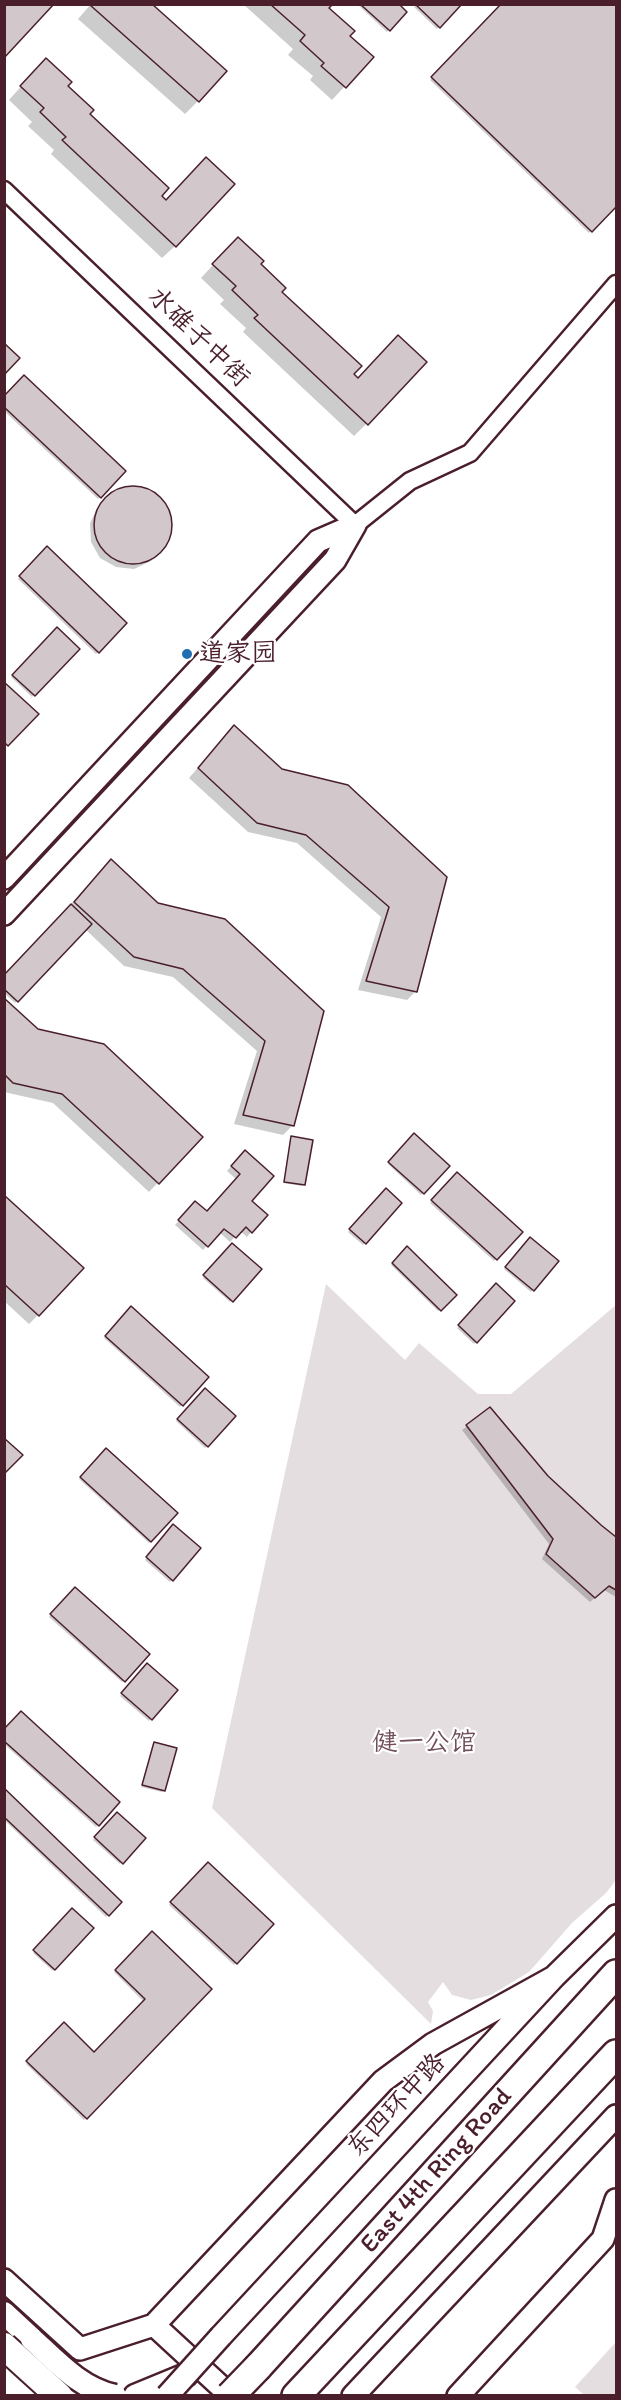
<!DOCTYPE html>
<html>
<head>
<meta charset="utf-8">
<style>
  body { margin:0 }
  #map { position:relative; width:621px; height:2400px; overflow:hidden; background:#fff; font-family:Itim,sans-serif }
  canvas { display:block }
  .frame { position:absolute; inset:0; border:6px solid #4a1f2b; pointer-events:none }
</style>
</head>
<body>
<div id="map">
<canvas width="621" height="2400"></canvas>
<div class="frame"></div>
</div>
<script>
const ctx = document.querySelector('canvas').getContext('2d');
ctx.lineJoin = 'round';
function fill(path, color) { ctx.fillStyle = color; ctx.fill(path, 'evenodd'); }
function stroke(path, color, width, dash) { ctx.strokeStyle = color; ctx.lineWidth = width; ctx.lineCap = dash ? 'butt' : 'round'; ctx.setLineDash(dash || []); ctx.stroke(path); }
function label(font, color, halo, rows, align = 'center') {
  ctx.font = font + ' Itim,"LXGW WenKai TC",sans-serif'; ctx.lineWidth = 4.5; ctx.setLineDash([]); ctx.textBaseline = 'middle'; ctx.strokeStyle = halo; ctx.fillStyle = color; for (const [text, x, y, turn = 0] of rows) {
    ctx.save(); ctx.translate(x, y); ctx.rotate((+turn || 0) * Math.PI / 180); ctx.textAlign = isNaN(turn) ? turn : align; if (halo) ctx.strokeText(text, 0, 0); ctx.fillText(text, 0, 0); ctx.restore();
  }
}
const green = new Path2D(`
  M326 1284 405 1360 419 1343 478 1394H511L616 1305V1880L606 1893 572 1923 529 1972 491 1995 471 2000 452 1995 443 1982 428 2002 433 2011 431 2024 212 1808Z
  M616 2342V2395H584L575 2387Z`);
const shadow = new Path2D(`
  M91 4H150L198 101 185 114 78 19Z
  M243 4H331L327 8 348 36 372 57 332 100 310 80 313 76 288 55 293 49Z
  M357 4H396L405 12 387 32Z
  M416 4H460L437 29 414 7Z
  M503 4H616V205L589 233 430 80Z
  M33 73 66 86 88 114 160 196 175 246 162 258 51 154 54 150 28 126 32 122 9 100Z
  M226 251 259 264 280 292 352 374 367 423 354 436 243 332 246 328 220 304 224 300 201 278Z
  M4 398 124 471 98 499 4 411Z
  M136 487 154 493 167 506 172 524 168 542 151 561 134 569 116 567 100 558 91 542 90 523 98 507 104 501 118 490Z
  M47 549 125 623 96 654 18 579Z
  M57 629 77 649 32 697 11 677Z
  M225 736 445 877 416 991 407 1000 358 990 381 917 297 843 248 832 189 778Z
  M102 870 322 1011 293 1125 283 1135 234 1124 257 1051 173 977 124 966 85 929 15 1003 4 993V977Z
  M4 1000 37 1030 201 1137 149 1192 53 1103 4 1092Z
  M414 1136 448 1166 421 1195 388 1164Z
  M291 1138 304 1184 302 1186 283 1183Z
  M240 1156 250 1201 251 1232 247 1237 240 1231 230 1242 219 1232 203 1250 175 1225 191 1207 207 1213 237 1180 227 1171Z
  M457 1174 521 1232 494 1261 430 1203Z
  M386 1190 400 1203 363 1245 348 1232Z
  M4 1197 38 1315 29 1324 4 1301Z
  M530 1239 556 1261 531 1292 504 1269Z
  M232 1245 260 1269 230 1302 203 1278Z
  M407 1248 455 1295 438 1311 391 1265Z
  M496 1285 513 1301 474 1344 457 1328Z
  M131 1309 207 1377 180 1407 104 1338Z
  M205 1390 234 1417 205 1448 176 1421Z
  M490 1409 547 1477 600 1526 616 1539V1597L604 1590 590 1602 542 1559 549 1544 462 1430Z
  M106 1450 176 1513 149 1543 79 1479Z
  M173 1526 199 1548 170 1582 145 1560Z
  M75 1589 147 1654 122 1682 49 1617Z
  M147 1665 176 1690 149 1721 120 1696Z
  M4 1731 118 1802 96 1827 4 1744Z
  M155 1743 163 1791 162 1792 141 1787Z
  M4 1791 120 1902 106 1917 4 1820Z
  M117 1814 144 1838 120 1864 93 1840Z
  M208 1864 272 1924 234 1965 169 1905Z
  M72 1910 92 1929 53 1971 33 1953Z
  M152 1933 210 1989 84 2120 26 2064 64 2024 94 2054 144 2002 114 1972Z`);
const building = new Path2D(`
  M4 4H54L4 58Z
  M152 4 227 71 199 102 90 5Z
  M270 4H333L329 8 355 31 350 36 374 57 346 88 321 66 324 63 300 41 305 35Z
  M360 4H399L407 12 390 31Z
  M415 4H462L440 28Z
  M501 4H616V207L592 232 431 77Z
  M46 58 72 82 68 86 94 110 90 114 169 188 162 196 166 200 206 157 235 184 176 247 62 140 66 137 40 112 44 108 20 86Z
  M238 237 264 261 261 264 286 288 282 292 362 366 354 374 358 378 398 335 427 362 368 425 254 318 258 315 232 290 236 286 212 264Z
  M4 343 20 358 4 375Z
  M24 375 126 471 101 498 4 407V396Z
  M94 525a39 39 0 1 1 78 0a39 39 0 1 1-78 0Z
  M47 546 127 623 99 653 19 576Z
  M57 627 80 649 35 696 12 675Z
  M4 682 39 714 8 746 4 742Z
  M234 725 282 769 348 785 447 877 417 992 366 981 389 907 306 835 257 823 198 768Z
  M111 859 158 903 225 919 324 1011 294 1126 243 1115 265 1041 183 969 134 957 74 902Z
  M71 904 92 924 18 1002 4 989V975Z
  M4 998 38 1029 104 1044 203 1137 159 1184 62 1094 13 1083 4 1074Z
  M414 1133 450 1166 424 1194 388 1162Z
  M291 1136 313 1140 305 1185 284 1182Z
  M245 1150 274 1176 252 1201 268 1215 252 1233 246 1227 236 1238 224 1229 208 1247 178 1220 195 1201 207 1211 240 1174 231 1166Z
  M457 1172 523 1232 497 1260 431 1200Z
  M386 1188 402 1203 366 1244 349 1229Z
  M4 1195 84 1268 39 1316 4 1284Z
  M530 1237 559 1261 534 1291 505 1267Z
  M232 1243 262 1269 233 1302 203 1275Z
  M407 1246 457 1295 441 1311 392 1263Z
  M496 1283 515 1301 477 1343 458 1325Z
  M131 1306 209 1377 183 1406 105 1336Z
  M205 1388 236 1416 208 1447 177 1419Z
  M490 1407 548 1476 601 1525 616 1537V1590L609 1586 595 1598 546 1554 553 1539 466 1425Z
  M4 1438 23 1455 4 1474Z
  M106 1448 178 1513 151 1542 80 1477Z
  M173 1524 201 1548 173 1581 146 1557Z
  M75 1587 150 1654 125 1682 50 1614Z
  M147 1663 178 1690 152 1720 121 1693Z
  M21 1711 120 1802 99 1826 4 1741V1729Z
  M154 1742 177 1748 165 1791 142 1785Z
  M4 1788 122 1902 109 1916 4 1817Z
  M117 1812 146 1838 123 1864 94 1837Z
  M208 1862 274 1924 237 1964 170 1902Z
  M72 1908 94 1928 55 1970 33 1950Z
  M152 1931 212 1989 87 2119 26 2061 64 2022 94 2052 145 1999 115 1970Z`);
const minor = new Path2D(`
  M4 190 355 525 410 481 470 453 616 284`);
const tertiary = new Path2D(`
  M4 878 318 541 355 525
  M4 914 335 560 355 525
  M4 2280 80 2349 154 2325 383 2081 433 2044 554 1977
  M154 2325 231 2396
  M221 2336 554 1977 616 1916
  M353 2396 616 2116
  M458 2396 603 2239 616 2200`);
const secondary = new Path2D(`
  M4 2313 32 2339
  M135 2396 186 2375`);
const primary = new Path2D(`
  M4 2379 22 2396`);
const trunk = new Path2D(`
  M258 2367 616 1974
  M296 2396 616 2054`);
const tertiaryBridge = new Path2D(`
  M167 2396 221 2336`);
const secondaryBridge = new Path2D(`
  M32 2339C57 2362 81 2389 115 2396`);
const primaryBridge = new Path2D(`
  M4 2346 59 2396`);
const trunkBridge = new Path2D(`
  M230 2396 258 2367`);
const markers = [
  [187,654,6,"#1f6fb2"]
];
const streetNames = [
  ["水碓子中街",198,338,44],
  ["东四环中路",397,2106,-47],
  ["East 4th Ring Road",437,2171,-48]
];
const poiNames = [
  ["道家园",199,654]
];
const parkNames = [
  ["健一公馆",424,1743]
];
fill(green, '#e5dee0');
fill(shadow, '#0003');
fill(building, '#d2c7cb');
stroke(building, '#4a1f2b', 1.5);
stroke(minor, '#4a1f2b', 21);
stroke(tertiary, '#4a1f2b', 26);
stroke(secondary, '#4a1f2b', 27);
stroke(primary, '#4a1f2b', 30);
stroke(trunk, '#4a1f2b', 32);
stroke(minor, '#fff', 16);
stroke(tertiary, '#fff', 21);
stroke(secondary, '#fff', 22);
stroke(primary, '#fff', 26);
stroke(trunk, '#fff', 27);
stroke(tertiaryBridge, '#4a1f2b', 26, []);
stroke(secondaryBridge, '#4a1f2b', 27, []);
stroke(primaryBridge, '#4a1f2b', 30, []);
stroke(trunkBridge, '#4a1f2b', 32, []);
stroke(tertiaryBridge, '#fff', 21);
stroke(secondaryBridge, '#fff', 22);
stroke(primaryBridge, '#fff', 26);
stroke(trunkBridge, '#fff', 27);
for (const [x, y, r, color] of markers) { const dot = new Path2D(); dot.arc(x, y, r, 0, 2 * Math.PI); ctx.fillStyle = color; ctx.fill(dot); stroke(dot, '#fff', 2); }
label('26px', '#4a1f2b', '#fff', streetNames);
label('26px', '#4a1f2b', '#fff', poiNames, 'left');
label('26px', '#714f58', '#fff', parkNames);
</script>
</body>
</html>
